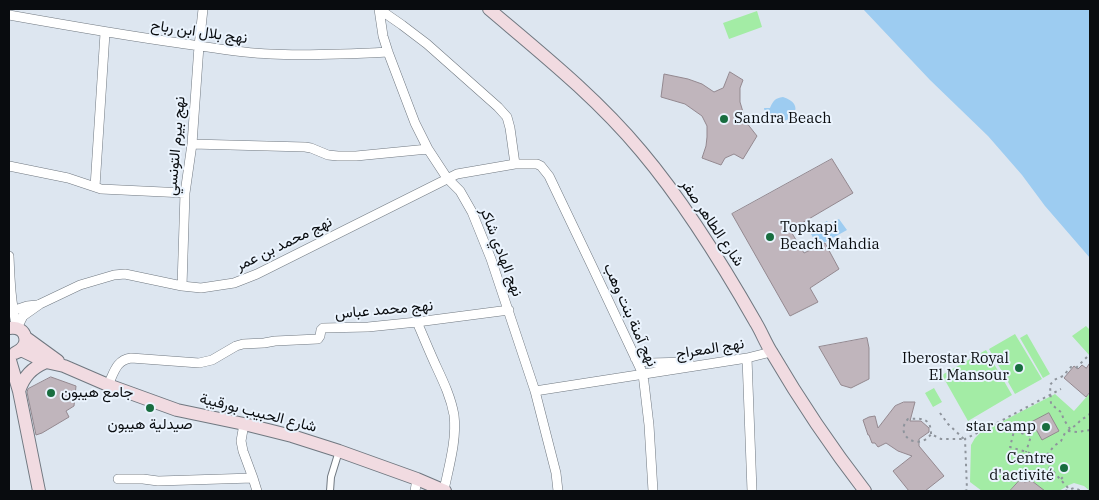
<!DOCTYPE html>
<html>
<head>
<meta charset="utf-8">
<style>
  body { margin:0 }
  #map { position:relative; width:1099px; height:500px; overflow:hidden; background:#dde6f0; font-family:"IBM Plex Serif",serif }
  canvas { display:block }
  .frame { position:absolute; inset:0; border:10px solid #090c0f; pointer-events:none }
</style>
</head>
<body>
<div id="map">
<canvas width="1099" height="500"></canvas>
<div class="frame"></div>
</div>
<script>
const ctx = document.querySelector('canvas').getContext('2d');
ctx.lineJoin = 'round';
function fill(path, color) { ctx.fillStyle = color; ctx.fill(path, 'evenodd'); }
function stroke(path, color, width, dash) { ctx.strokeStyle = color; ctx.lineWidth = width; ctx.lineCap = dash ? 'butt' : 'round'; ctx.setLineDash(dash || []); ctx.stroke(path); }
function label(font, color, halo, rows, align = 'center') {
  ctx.font = font + ' "IBM Plex Serif",Vazirmatn,serif'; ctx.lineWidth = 4; ctx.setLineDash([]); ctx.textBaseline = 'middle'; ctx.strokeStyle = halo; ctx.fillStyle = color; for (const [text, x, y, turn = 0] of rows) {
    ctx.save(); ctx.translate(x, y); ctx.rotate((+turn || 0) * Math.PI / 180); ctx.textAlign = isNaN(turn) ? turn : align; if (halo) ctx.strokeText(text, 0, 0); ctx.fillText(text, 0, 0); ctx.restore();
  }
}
const green = new Path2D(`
  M757 11 762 27 729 39 723 23Z
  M1086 326 1090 330V356L1072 336Z
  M1015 334 1042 379 1015 394 989 349Z
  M1027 334 1050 374 1043 378 1020 338Z
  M986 350 1012 395 968 421 942 375Z
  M934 388 942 402 933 407 925 393Z
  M1090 393V491L1084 486 1074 483 1069 485 1059 491H1038V486L1032 481 1024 482 1021 479 1010 491H982L970 482 971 445 975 438 980 433 1055 394 1074 411Z`);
const water = new Path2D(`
  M863 9H1090V258L1045 206 1022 175 988 136 930 80Z
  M783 97C806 104 794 123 773 123 768 119 765 115 764 108H770C773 101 775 98 783 97Z
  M839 219 847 230 818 246 811 234 820 230 818 226 827 221 829 224Z`);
const building = new Path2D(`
  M730 72 743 80 740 88V102L746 122 757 136 743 159 734 154 725 158 721 165 702 158 706 146 707 137V126L702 116 685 104 661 97 664 74 688 79 702 84 714 92 723 88Z
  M832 159 853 193 790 230 804 253 825 243 839 269 810 288 818 302 790 316 732 214Z
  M867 338 869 348V379L851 388 841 385 819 347Z
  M1090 363V392L1086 397 1064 378 1074 366 1078 369 1082 365 1086 368Z
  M51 377 76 386 74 406 66 411 69 417 42 433 36 435 27 392 28 389Z
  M904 402H915L910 421H921L929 428V432L919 439V446L944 476 925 491H909L893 471 912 456 898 451 886 443 878 447 875 443H872L869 435H868L863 420 869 417 875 416 878 428 895 406Z
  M1049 413 1059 431 1042 440 1032 422Z
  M1021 479 1024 482 1032 481 1045 491H1010Z`);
const path = new Path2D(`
  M1076 368 1087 357 1090 359
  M940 413 948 424 964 439
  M997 423 1061 389
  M1070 429C1067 424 1062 418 1062 413L1051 404 1050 385 1054 380 1063 376 1071 367 1072 368
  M1015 431 1031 436 1026 452
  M1068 431 1077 432 1090 430
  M931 434C931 418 922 418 908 419 893 435 919 452 931 434L941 439H965
  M1043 460 1054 446 1061 441 1065 433 1076 425 1081 420 1089 415 1090 413
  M1061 479 1063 477 1064 470
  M965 491 967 490 965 439 997 423 1014 431 1010 447 1033 454 1043 460 1069 489
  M1065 491 1074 488 1082 491`);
const pedestrian = new Path2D(`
  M330 491 331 477 339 451`);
const minor = new Path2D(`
  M379 9 383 36 388 52 415 123 428 149 447 178 460 191 472 212 491 259 535 391 556 473 558 491
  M379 9 402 25 427 44 498 107 507 117 510 128 515 164
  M9 15C65 25 122 35 179 43 209 47 239 53 270 54 309 56 349 54 388 52
  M192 144 305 147 311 148 328 155 338 156H356L428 149
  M9 166 68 178 101 189 185 193
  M95 187 105 33
  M9 256C10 281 11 304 17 328
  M182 286 185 193 192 144 199 46 203 9
  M9 312 27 306 37 305
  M417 322C424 338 430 353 437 368 444 383 451 398 454 415 457 439 449 466 444 490
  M17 328 23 316 40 304 80 285 114 275 125 274 182 286 201 288 234 283 257 274 457 174 515 164H537L541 166 549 176 592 266 643 374 649 425 653 491
  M635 358 650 363 689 362
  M747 358 752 491
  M108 385C114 373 116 360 131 358L199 363 212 360 236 346 243 344 264 343 275 341 318 339 320 336 321 330 323 328 368 327 417 322 509 310
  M535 391 747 358 771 352
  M253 478 257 491
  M118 479H143L158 481 253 478 243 451 241 441 244 424
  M415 491 417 479`);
const secondary = new Path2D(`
  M489 9C542 54 596 97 641 151 684 202 723 265 756 323 762 333 766 344 772 353 800 401 831 447 865 491
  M9 328C27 325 32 346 15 353
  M25 337 58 361
  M21 350 46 362 64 366 108 385 177 410 244 424 292 436 339 451 417 479 445 491
  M9 357 19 391 39 491
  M19 391C24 376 32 368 46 362`);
const markers = [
  [724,119,5,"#186d3f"],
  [770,237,5,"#186d3f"],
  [1019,368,5,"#186d3f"],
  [51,393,5,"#186d3f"],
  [150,408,5,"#186d3f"],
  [1046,427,5,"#186d3f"],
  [1064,468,5,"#186d3f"]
];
const streetNames = [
  ["نهج بلال ابن رباح",199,32,8],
  ["نهج بيرم التونسي",176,146,-85],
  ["شارع الطاهر صفر",712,223,56],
  ["نهج محمد بن عمر",284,244,-26],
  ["نهج الهادي شاكر",501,252,69],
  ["نهج محمد عباس",384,310,-5],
  ["نهج آمنة بنت وهب",630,315,66],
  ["نهج المعراج",710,349,-9],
  ["شارع الحبيب بورقيبة",258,413,14]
];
const poiNames = [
  ["Sandra Beach",734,119],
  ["Topkapi",780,228],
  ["Beach Mahdia",780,245],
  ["Iberostar Royal",1009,359,"right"],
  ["El Mansour",1009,376,"right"],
  ["جامع هيبون",61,393],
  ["صيدلية هيبون",150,425,"center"],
  ["star camp",1036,427,"right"],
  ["Centre",1054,459,"right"],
  ["d'activité",1054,476,"right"]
];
fill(green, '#a3eca5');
fill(water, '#9dccf1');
fill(building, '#c0b5bc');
stroke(building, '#93888f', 1);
stroke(pedestrian, '#707880', 8);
stroke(minor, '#707880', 10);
stroke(secondary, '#707880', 14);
stroke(path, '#8e949c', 2, [2.5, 4]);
stroke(pedestrian, '#fff', 6);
stroke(minor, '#fff', 9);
stroke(secondary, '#f1dbe1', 12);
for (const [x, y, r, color] of markers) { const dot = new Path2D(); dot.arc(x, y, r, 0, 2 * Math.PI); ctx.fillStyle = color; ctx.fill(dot); stroke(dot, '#eaf3fd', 2); }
label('15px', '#090c0f', '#eaf3fd', streetNames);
label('15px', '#090c0f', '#eaf3fd', poiNames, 'left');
</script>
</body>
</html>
